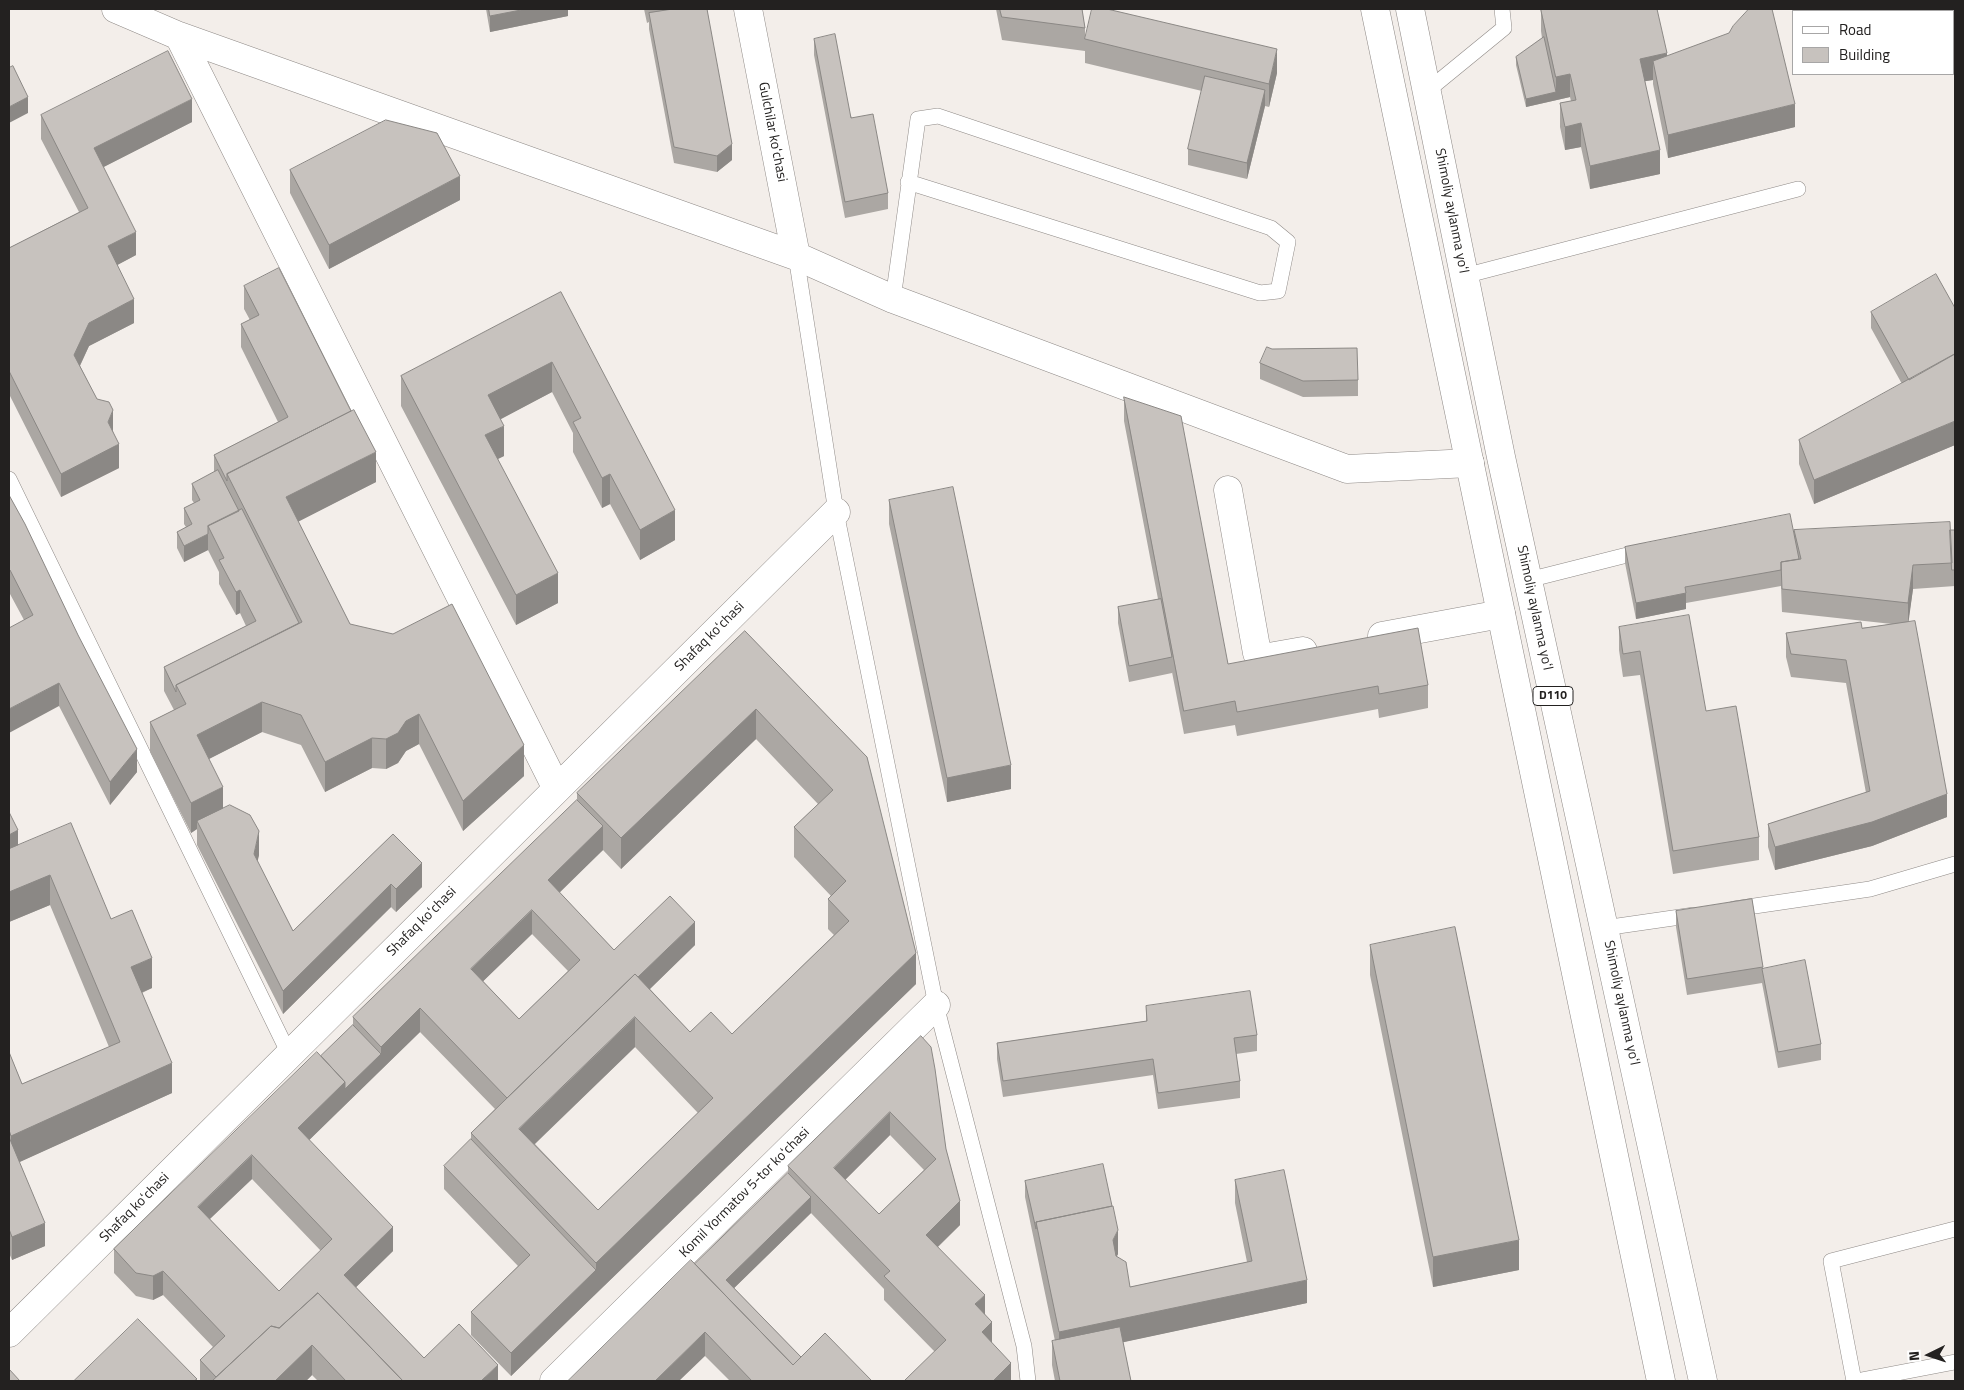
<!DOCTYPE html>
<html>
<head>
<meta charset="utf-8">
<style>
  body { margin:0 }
  #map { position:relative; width:1964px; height:1390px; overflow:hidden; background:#f3eeea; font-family:"Titillium Web",sans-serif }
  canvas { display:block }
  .frame { position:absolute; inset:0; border:10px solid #232120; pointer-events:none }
  .legend { position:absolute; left:1792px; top:10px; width:162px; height:65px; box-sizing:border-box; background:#fff; border:1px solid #a7a6a6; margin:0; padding:6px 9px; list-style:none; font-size:15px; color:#232120 }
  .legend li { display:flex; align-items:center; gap:10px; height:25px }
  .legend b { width:25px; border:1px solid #a7a6a6 }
  .north { position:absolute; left:1904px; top:1330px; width:50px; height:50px; -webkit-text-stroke:4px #fff; paint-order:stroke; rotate:266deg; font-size:14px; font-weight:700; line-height:20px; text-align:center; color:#232120 }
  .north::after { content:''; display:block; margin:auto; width:18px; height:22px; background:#232120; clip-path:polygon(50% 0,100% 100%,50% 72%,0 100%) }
</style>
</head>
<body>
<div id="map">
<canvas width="1964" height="1390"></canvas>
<div class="frame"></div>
<ul class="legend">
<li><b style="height:6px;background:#fff"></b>Road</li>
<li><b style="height:14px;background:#c7c2be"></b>Building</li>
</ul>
<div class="north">N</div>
</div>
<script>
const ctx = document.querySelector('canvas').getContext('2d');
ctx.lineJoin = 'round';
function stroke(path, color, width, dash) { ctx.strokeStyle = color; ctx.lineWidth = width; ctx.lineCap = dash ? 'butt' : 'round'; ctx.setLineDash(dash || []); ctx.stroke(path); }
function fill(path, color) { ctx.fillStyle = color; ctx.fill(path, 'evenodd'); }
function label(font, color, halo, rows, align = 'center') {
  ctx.font = font + ' "Titillium Web",sans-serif'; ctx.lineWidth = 4; ctx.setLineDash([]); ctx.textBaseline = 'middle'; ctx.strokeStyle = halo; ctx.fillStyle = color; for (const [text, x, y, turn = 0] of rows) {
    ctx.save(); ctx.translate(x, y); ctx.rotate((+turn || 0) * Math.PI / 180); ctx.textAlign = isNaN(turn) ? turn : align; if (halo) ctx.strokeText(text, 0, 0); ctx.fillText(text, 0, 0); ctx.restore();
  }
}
const service = new Path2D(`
  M1427 91 1504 28 1502 9
  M796 256 836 512 936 1005 1024 1346 1028 1381
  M1464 276 1798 189
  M893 299 918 119 938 116 1271 228 1288 242 1278 291 1260 293 908 182
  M9 479 289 1054
  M1528 580 1643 551
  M1734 909 1870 889 1955 864
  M1604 928 1694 915
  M1854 1381 1831 1261 1955 1229
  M1856 1381 1955 1362`);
const minor = new Path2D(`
  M116 9 179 36 796 256 893 299 1347 469 1470 463
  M748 9 796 256
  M179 36 557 789
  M1228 490 1257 653 1269 657 1303 651
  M1382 636 1501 614
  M9 1333 836 512
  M554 1381 936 1005`);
const primary = new Path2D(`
  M1375 9 1661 1381
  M1410 9 1501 457 1703 1381`);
const wall = new Path2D(`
  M486 9H568V16L490 32Z
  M644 9H707L732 160 717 172 674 163 649 29V22L647 23Z
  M996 9H1082L1085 28V38L1277 73 1269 107 1265 106 1247 179 1188 165V149L1202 91 1085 63V51L1002 40Z
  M1541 9 1667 56 1795 127 1668 158 1653 84V80L1645 81 1660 174 1590 189 1581 147 1565 150 1560 127V103L1571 101 1570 97 1526 107 1516 65V57L1542 38 1541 31Z
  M814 39 888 193V209L845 218 814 55Z
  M41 115 192 122 103 167 136 255 117 265 134 323 89 346 80 366 113 431 119 468 61 497 9 394V248L79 212 41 139Z
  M290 170 460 200 329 269 290 193Z
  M244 286 376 482 298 521 350 624 524 776 463 831 419 744 406 751 398 763 386 769 372 768 325 792 301 745 262 732 209 759 223 808 259 855 257 861 293 931 393 834 422 887 396 912 391 907 283 1014 197 845V829L191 833 150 752V722L174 710 164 691V667L246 626 240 613 236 615 219 584V572L208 550 184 562 177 548V532L186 527 184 524V508L194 503 192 500V484L214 472V455L278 422 241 347V324L250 320 244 309Z
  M561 292 675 540 640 560 610 504 602 508 573 452V433L552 392 500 419 504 456 498 459 558 603 516 625 401 406V376Z
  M1871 312 1955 445 1814 504 1799 464V440L1902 384 1871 328Z
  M1272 349 1358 380V396L1303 397 1260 379V363Z
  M1124 397 1228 664 1428 685V708L1379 718 1378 709 1237 736 1235 725 1184 734 1172 672V673L1129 682 1118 623V607L1158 599 1124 421Z
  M9 495 137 772 110 805 59 706 24 620 10 594H9Z
  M889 500 1011 789 947 802 889 524Z
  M1794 530H1955V586L1913 589 1908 622 1947 817 1872 846 1775 870 1768 847V824L1866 793 1846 683 1791 677 1786 657V633L1862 628 1892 624 1782 612 1781 586 1686 603V609L1636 619 1625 563V547L1794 535Z
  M1619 627 1706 711 1759 837V860L1673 874 1640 675 1623 677 1619 650Z
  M745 631 867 757 916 984 511 1376 471 1335V1312L518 1266 444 1189V1166L471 1139V1133L495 1109 420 1032 309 1140 393 1251 356 1287 424 1358 498 1381H318L312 1375 306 1381H200V1360L213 1347 163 1295 153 1300 136 1296 114 1273V1249L321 1056 353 1025V1017L577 800V793ZM756 739 818 804 794 827V857L831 896 828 899V929L834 935 732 1034 690 1032 650 989 695 945 614 950 559 892 603 850 621 869ZM532 934 568 971 519 1019 483 981ZM635 1047 698 1113 598 1210 535 1144ZM252 1179 321 1251 279 1291 210 1219Z
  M9 812 18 845 111 919 152 988 142 993 172 1093 19 1162 45 1246 12 1260 9 1253V1052L22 1084 109 1047 50 905 9 922Z
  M1752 899 1763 968 1821 1044V1060L1778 1068 1762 983 1687 995 1676 927V911Z
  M1370 945 1519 1270 1433 1287 1370 975Z
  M1146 1006 1257 1035V1051L1236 1054 1240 1081V1098L1158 1109 1153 1075 1003 1097 997 1059V1043L1146 1021Z
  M921 1036 946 1149 960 1225 938 1247 985 1314 992 1343 1011 1381 935 1352 884 1300V1289L811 1213 734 1288 801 1357 872 1381H730L705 1356 695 1264 788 1173V1166ZM890 1135 924 1170 879 1214 845 1180Z
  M1235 1180 1307 1303 1123 1342 1131 1381H1055L1052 1365V1341H1055L1025 1197V1181L1118 1254 1117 1256 1130 1287 1247 1262 1235 1203Z`);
const shadedWall = new Path2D(`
  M526 9H568V16L490 32V16Z
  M1277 49V73L1269 107V84Z
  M1667 53V77L1653 61V80L1640 82V59Z
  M1570 74V97L1526 107V99L1556 92V77Z
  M1265 90V106L1247 179V163Z
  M28 97V113L9 123V107Z
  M192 99V122L94 172V148Z
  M1795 104V127L1668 158V135Z
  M1581 123V147L1565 150V127Z
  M732 144V160L717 172V156Z
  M1660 150V174L1590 189V166Z
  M460 176V200L329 269V245Z
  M136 232V255L108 270V246Z
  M134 299V323L89 346 74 378V355L89 323Z
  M552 362V392L488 426V395Z
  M113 410V433L108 422Z
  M1955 421V445L1814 504V480Z
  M504 426V456L485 465V435Z
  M119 444V468L61 497V474Z
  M376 452V482L286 528V497Z
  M610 474V504L602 508V478Z
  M675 510V540L640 560V530Z
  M208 534V550L184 562V546Z
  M1913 565V589L1908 626V603Z
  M10 570V594H9V571Z
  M558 573V603L516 625V595Z
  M240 590V613L236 615V592Z
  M1686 593V609L1636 619V603Z
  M59 683V706L9 733V709Z
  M262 702V732L197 765V735Z
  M756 709V739L621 869V838Z
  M419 714V744L406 751 398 763 386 769V739L406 721Z
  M372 738V768L325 792V762Z
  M524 745V776L463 831V801Z
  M137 749V772L110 805V782Z
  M1011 765V789L947 802V778Z
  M223 787V817L197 821V829L191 833V803Z
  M1947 794V817L1872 846 1775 870V847Z
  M603 826V850L548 904V880Z
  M18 830V853L9 858V835Z
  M259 831V855L254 878V854Z
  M422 863V887L396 912V889Z
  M50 875V905L9 922V892Z
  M391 884V907L283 1014V991Z
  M532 910V934L471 993V969Z
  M695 922V945L510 1125V1101Z
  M916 953V984L511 1376V1353L596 1270V1263Z
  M152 958V988L131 997V967Z
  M420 1008V1032L381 1070V1047Z
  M635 1017V1047L519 1159V1129Z
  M381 1054V1070L298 1151V1128L345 1082Z
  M172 1063V1093L11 1166V1136Z
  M890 1112V1135L834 1191V1168Z
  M252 1155V1179L198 1230V1207Z
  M811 1197V1213L726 1296V1280Z
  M960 1201V1225L926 1258V1235Z
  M45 1223V1246L12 1260V1237Z
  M393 1227V1251L344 1299V1275Z
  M1118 1230V1254L1113 1263V1240Z
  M1519 1240V1270L1433 1287V1257Z
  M163 1271V1295L153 1300V1276Z
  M1307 1280V1303L1059 1356V1332Z
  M985 1295V1318L975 1304Z
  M992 1322V1346L982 1332Z
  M705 1332V1356L679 1381H655Z
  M312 1345V1375L306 1381H275Z
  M1011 1363V1381H993Z
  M498 1365V1381H481Z`);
const building = new Path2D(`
  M489 9H526L490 16Z
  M673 9H707L732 144 717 156 674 147 649 13Z
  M1000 9H1082L1085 28 1002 17Z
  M1092 9H1107L1277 49 1269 84 1085 39Z
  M1541 9H1657L1667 53 1640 59 1660 150 1590 166 1581 123 1565 127 1560 103 1576 100 1570 74 1556 77Z
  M1749 9H1772L1795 104 1668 135 1653 61 1729 33 1733 26Z
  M835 34 851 118 873 114 888 193 845 202 814 39Z
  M1544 37 1556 92 1526 99 1516 57Z
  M168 51 192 99 94 148 136 232 108 246 134 299 89 323 74 355 97 399 109 402 113 410 108 422 119 444 61 474 9 371V248L88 208 41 115Z
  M13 66 28 97 9 107V68Z
  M1205 76 1265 90 1247 163 1188 149Z
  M386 120 437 133 460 176 329 245 290 170Z
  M279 268 351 411 227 474V481L214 455 288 417 241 324 259 315 244 286Z
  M1936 274 1955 308V354L1909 380 1871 312Z
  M561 292 675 510 640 530 610 474 602 478 573 422 581 418 552 362 488 395 504 426 485 435 558 573 516 595 401 376Z
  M1267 347 1272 349 1357 348 1358 380 1303 381 1260 363Z
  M1955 354V421L1814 480 1799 440Z
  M1124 397 1181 416 1228 664 1418 628 1428 685 1379 694 1378 686 1237 712 1235 701 1184 711Z
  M354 410 376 452 286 497 350 624 393 634 452 604 524 745 463 801 419 714 406 721 398 733 386 739 372 738 325 762 301 715 262 702 197 735 223 787 191 803 150 722 186 704 176 685 302 622 227 474Z
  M218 470 239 511 208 526V534L184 546 177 532 192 524 184 508 200 500 192 484Z
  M953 487 1011 765 947 778 889 500Z
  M9 495 25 524 78 635 137 749 110 782 59 683 9 709V628L33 615 10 570 9 571Z
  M242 509 299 623 176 685V692L164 667 256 621 240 590 236 592 219 560 224 558 208 526Z
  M1790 514 1799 559 1781 562V570L1685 587 1686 593 1636 603 1625 547Z
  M1950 522 1952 563 1913 565 1908 603 1782 589 1781 562 1801 559 1794 530Z
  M1950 530H1955V570H1952Z
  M1161 599 1172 657 1129 666 1118 607Z
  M1689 615 1706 711 1736 706 1759 837 1673 851 1640 651 1623 654 1619 627Z
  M1915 621 1947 794 1872 822 1775 847 1768 824 1870 791 1846 660 1791 654 1786 633 1861 622 1862 628Z
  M745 631 867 757 916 953 596 1263 471 1133 635 974 690 1032 711 1012 732 1034 849 921 828 899 846 881 794 827 833 790 756 709 621 838 577 793ZM635 1017 713 1098 598 1210 519 1129Z
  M577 800 603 826 548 880 614 950 670 896 695 922 638 977 635 974 507 1098 420 1008 381 1047 353 1017ZM532 910 580 960 519 1019 471 969Z
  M230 805 250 815 259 831 254 854 293 931 393 834 422 863 396 889 391 884 283 991 197 821Z
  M9 812 18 830 9 835Z
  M71 823 111 919 132 910 152 958 131 967 172 1063 11 1136 9 1130V1052L22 1084 120 1042 50 875 9 892V849Z
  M1752 899 1763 967 1687 979 1676 911Z
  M1455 927 1519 1240 1433 1257 1370 945Z
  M1805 960 1821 1044 1778 1052 1762 969Z
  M1250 991 1257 1035 1234 1038 1240 1081 1158 1093 1153 1059 1003 1081 997 1043 1147 1021 1146 1006Z
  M353 1025 381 1054 345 1089V1082L321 1056Z
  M921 1036 931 1047 935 1069 946 1149 960 1201 926 1235 985 1295 975 1304 992 1322 982 1332 1011 1363 993 1381H904L946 1340 884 1276 890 1271 788 1166ZM890 1112 936 1159 879 1214 834 1168Z
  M317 1052 345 1082 298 1128 393 1227 344 1275 424 1358 459 1324 498 1365 481 1381H403L318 1293 279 1328 271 1326 216 1377 200 1360 225 1336 163 1271 153 1276 136 1273 114 1249ZM252 1155 332 1239 279 1291 198 1207Z
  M9 1137 45 1223 12 1237 9 1229Z
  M471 1139 596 1270 511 1353 471 1312 530 1255 444 1166Z
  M1103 1164 1112 1206 1036 1222V1229L1025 1181Z
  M1284 1170 1307 1280 1059 1332 1036 1222 1113 1206 1118 1230 1113 1240 1116 1256 1126 1262 1130 1287 1252 1261 1235 1180Z
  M788 1173 811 1197 726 1280 801 1357 793 1365 695 1264Z
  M691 1260 793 1365 825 1333 872 1381H752L705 1332 655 1381H568Z
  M318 1293 403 1381H346L312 1345 275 1381H212L271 1326 279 1328Z
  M138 1319 197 1379 194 1381H74Z
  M1120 1327 1131 1381H1060L1052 1341Z
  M9 1369 20 1381H9Z`);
const shields = [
  [1553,696,40]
];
const shieldNames = [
  ["D110",1553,696]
];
const streetNames = [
  ["Gulchilar koʻchasi",772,132,79],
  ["Shimoliy aylanma yoʻl",1451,211,79],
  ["Shimoliy aylanma yoʻl",1534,608,78],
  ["Shafaq koʻchasi",710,637,-45],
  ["Shafaq koʻchasi",422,922,-45],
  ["Shimoliy aylanma yoʻl",1621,1003,78],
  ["Komil Yormatov 5-tor koʻchasi",745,1193,-45],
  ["Shafaq koʻchasi",135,1208,-45]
];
stroke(service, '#8f8a87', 16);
stroke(minor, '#8f8a87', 29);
stroke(primary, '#8f8a87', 29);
stroke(service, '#fff', 15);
stroke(minor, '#fff', 28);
stroke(primary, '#fff', 28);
fill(wall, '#aba7a3');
fill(shadedWall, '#8b8885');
fill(building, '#c7c2be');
stroke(building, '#8b8885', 1);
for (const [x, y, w] of shields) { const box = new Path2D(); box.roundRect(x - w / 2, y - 9.5, w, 19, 4); ctx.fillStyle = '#fff'; ctx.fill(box); stroke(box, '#232120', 1); }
label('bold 12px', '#232120', null, shieldNames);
label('14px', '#232120', '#fff', streetNames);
</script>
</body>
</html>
